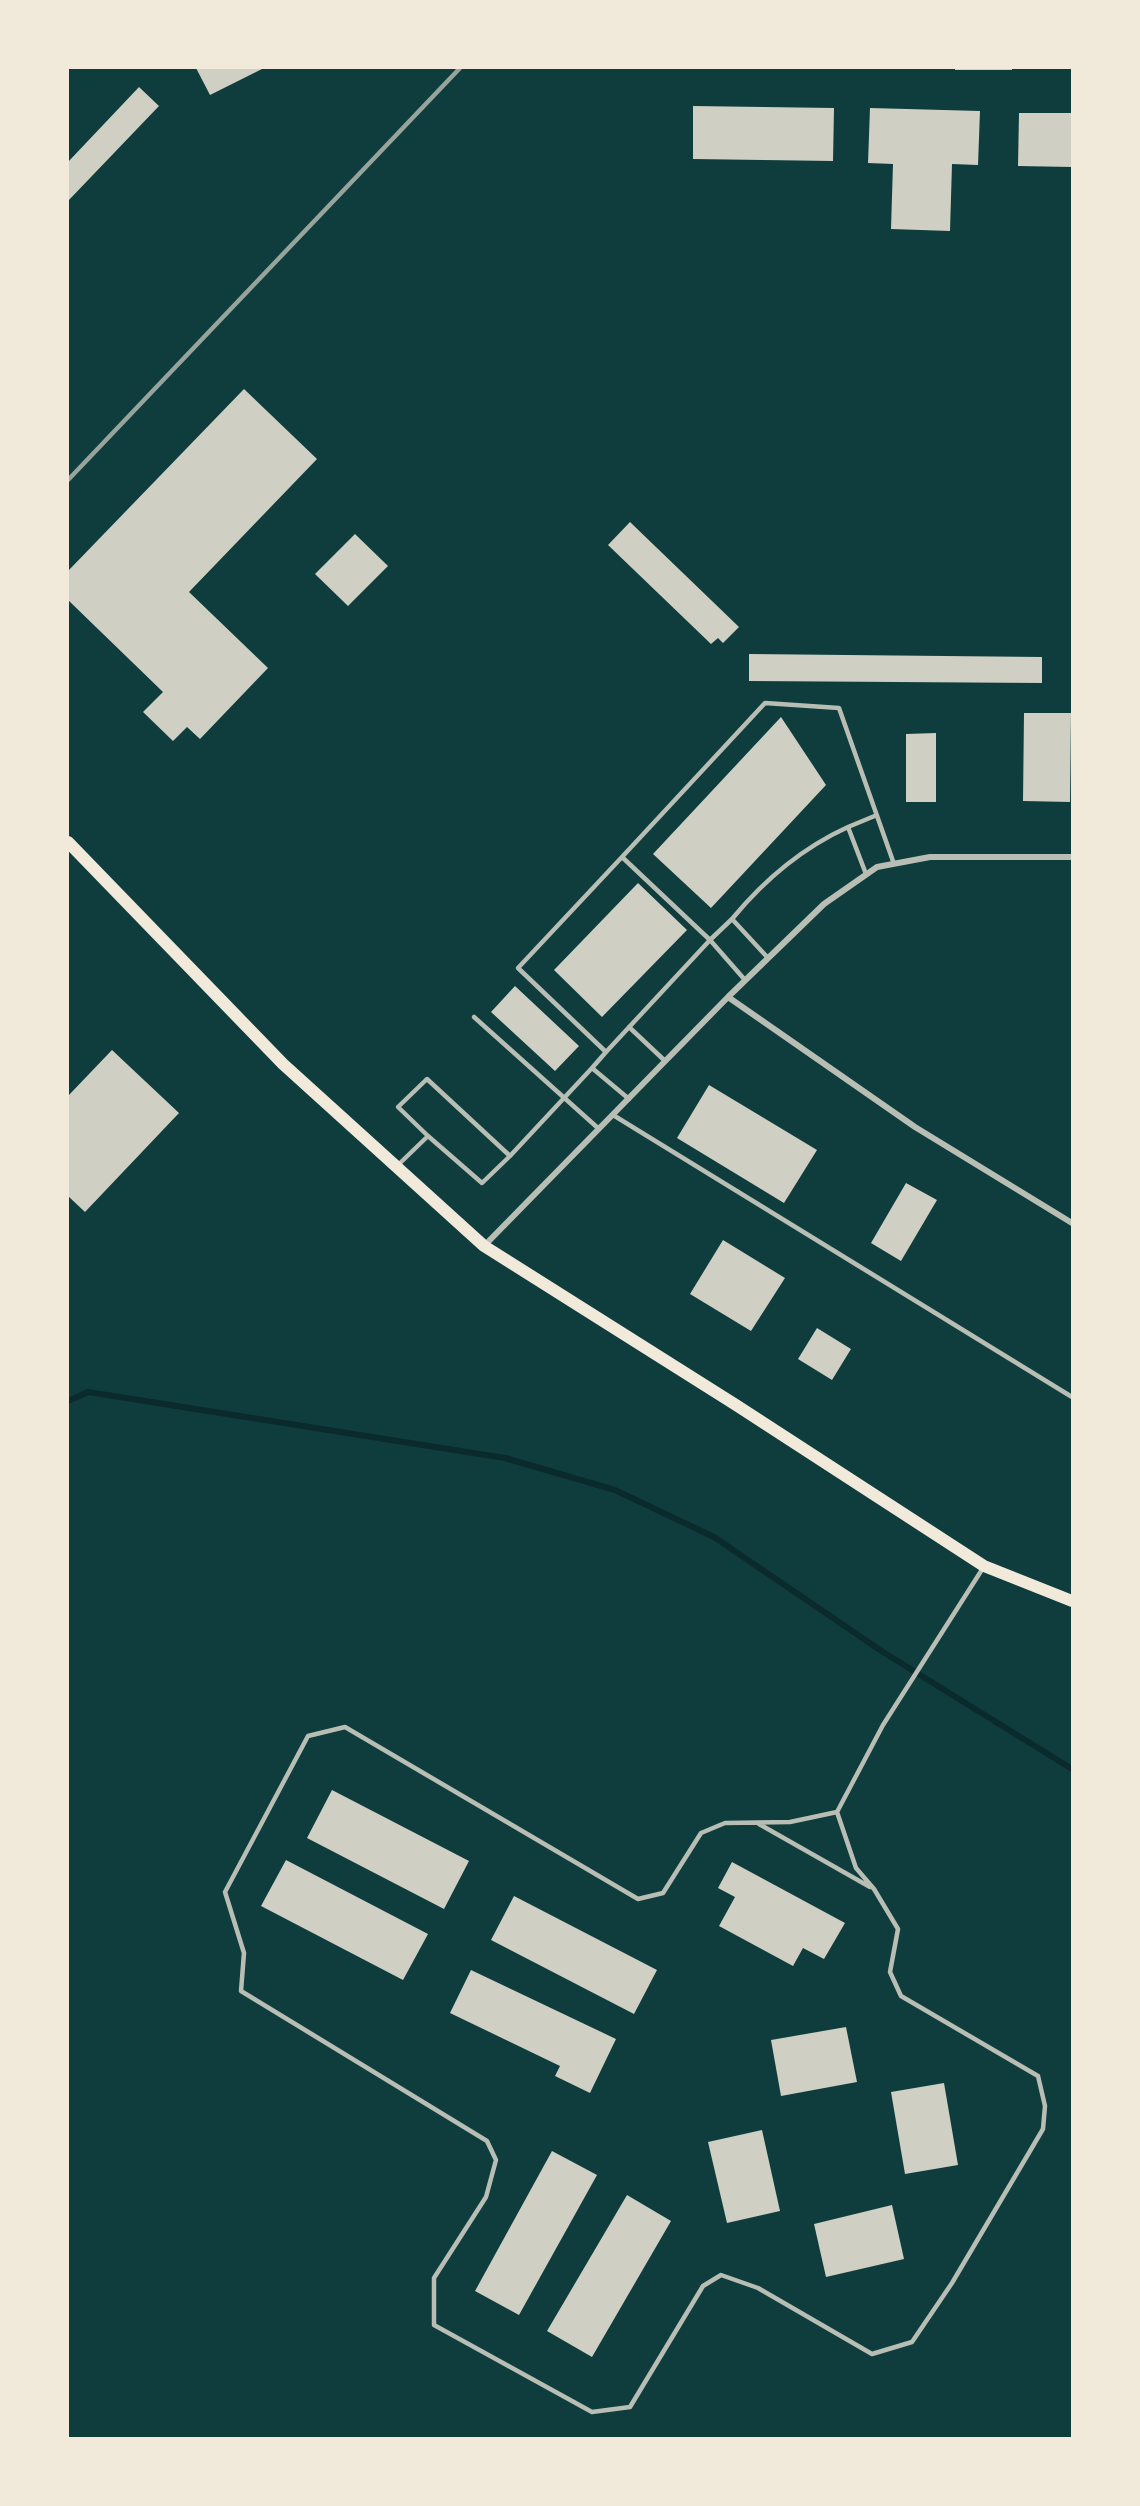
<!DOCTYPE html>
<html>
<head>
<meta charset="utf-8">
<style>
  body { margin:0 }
  #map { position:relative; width:1140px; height:2506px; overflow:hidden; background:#0f3d3e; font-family:"Roboto Serif",serif }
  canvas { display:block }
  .frame { position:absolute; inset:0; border:69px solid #f1e9da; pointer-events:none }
</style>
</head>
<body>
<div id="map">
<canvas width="1140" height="2506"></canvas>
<div class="frame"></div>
</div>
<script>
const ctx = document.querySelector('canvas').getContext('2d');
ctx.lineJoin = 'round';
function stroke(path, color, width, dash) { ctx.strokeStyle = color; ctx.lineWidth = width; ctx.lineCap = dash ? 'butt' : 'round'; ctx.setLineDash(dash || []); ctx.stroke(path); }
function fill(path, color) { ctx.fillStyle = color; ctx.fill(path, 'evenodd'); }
const stream = new Path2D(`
  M68 1401 88 1392 505 1458 615 1490 714 1537 883 1652 1072 1769`);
const building = new Path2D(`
  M196 68H264L210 95Z
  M955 68H1012V70H955Z
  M139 87 159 106 68 201V162Z
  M693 106 834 108 833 161 693 159Z
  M870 108 980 111 978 165 952 164 950 231 891 229 893 164 868 163Z
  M1019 113H1072V167L1018 166Z
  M244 389 317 459 189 592 268 668 200 739 187 727 173 741 143 712 163 692 68 600V571Z
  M630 522 739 627 723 643 718 638 711 644 608 545Z
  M355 534 388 566 348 606 315 574Z
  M749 654 1042 657V683L749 681Z
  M1024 713H1071L1070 802 1023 801Z
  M781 717 826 785 711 908 653 854Z
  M936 733V802H906V734Z
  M638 883 687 930 602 1017 554 970Z
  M515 986 579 1046 555 1071 491 1012Z
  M112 1050 179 1113 85 1212 68 1196V1096Z
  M709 1085 817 1150 784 1203 677 1138Z
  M906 1183 937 1200 901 1261 871 1243Z
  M723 1240 785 1278 751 1331 690 1294Z
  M817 1328 851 1349 832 1380 798 1359Z
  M332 1790 469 1861 444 1909 307 1838Z
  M286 1860 428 1934 403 1980 261 1906Z
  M732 1862 845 1923 824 1959 803 1948 793 1966 719 1926 735 1897 718 1888Z
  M514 1896 657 1970 634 2014 491 1940Z
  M471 1970 616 2039 590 2093 555 2076 560 2066 450 2013Z
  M846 2027 857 2082 781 2096 771 2040Z
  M944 2083 958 2165 905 2174 891 2092Z
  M762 2130 780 2211 727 2223 708 2142Z
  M552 2151 597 2175 519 2315 475 2291Z
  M627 2195 671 2221 592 2357 547 2331Z
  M892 2205 904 2259 826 2277 814 2224Z`);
const service = new Path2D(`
  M848 827 877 815
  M622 857 765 703 839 708 894 864
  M732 919 710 940 745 980
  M768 958 732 919C764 880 802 848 848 827L866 874
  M474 1017 599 1129
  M629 1027 664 1060
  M592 1068 606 1052 518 968 622 857 710 940 606 1052
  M613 1115 1072 1397
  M510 1156 592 1068 629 1099
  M398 1165 428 1136 398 1107 427 1079 510 1156 482 1183 428 1136
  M837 1812 856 1868 874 1889 898 1929 890 1972 901 1996 1038 2076 1045 2106 1043 2129 952 2283 912 2342 872 2354 758 2288 721 2275 703 2286 630 2407 592 2412 434 2325V2278L486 2197 496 2160 487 2141 241 1991 244 1953 225 1892 308 1736 345 1727 638 1899 663 1893 701 1833 725 1823 790 1822 837 1812 883 1725 983 1568
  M759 1824 870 1887`);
const minor = new Path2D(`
  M728 997 915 1127 1072 1223
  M484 1246 728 997 824 904 877 867 930 857H1072`);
const secondary = new Path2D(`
  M68 842 283 1064 484 1246 736 1405 984 1566 1072 1601`);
const rail = new Path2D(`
  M68 480 460 68`);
stroke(stream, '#0a2a2b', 6);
fill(building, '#cfcfc3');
stroke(service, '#b8beb3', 4.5);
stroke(minor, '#b8beb3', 6);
stroke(secondary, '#f1e9da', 12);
stroke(rail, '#97a49c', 4.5);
</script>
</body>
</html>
